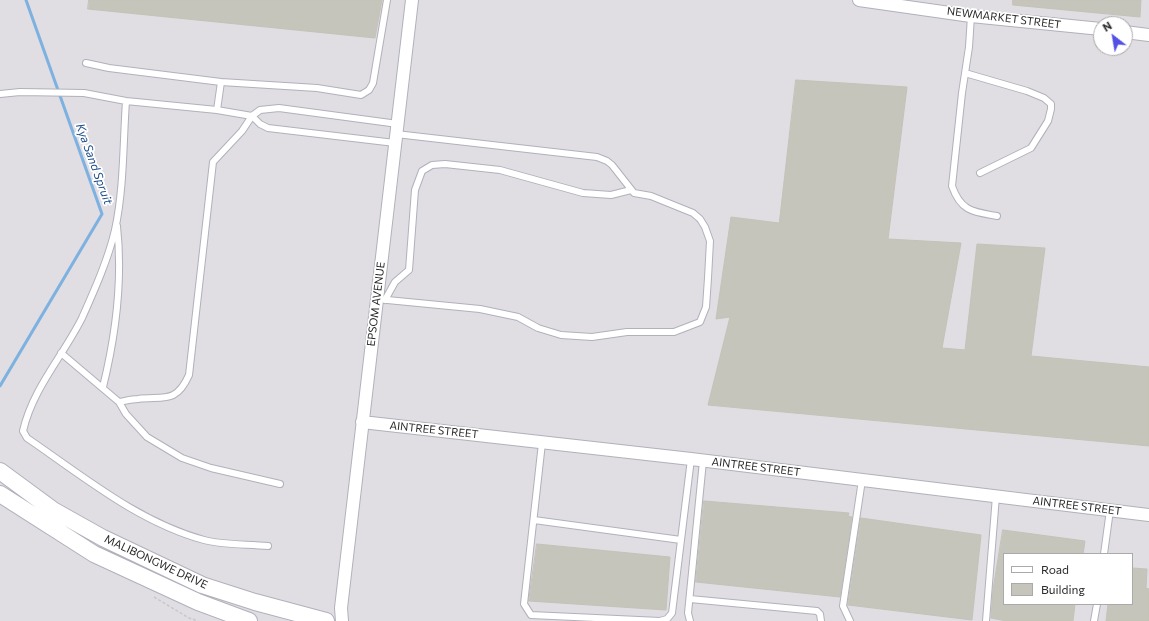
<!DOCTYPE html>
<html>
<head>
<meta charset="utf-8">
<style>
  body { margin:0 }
  #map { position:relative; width:1149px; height:621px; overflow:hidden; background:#eae7dd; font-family:Commissioner,sans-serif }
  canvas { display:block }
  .legend { position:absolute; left:1003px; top:553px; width:130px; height:52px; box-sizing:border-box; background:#fff; border:1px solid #aaa; margin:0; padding:5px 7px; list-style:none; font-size:12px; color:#2a2a2a }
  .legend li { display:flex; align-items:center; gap:8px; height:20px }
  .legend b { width:20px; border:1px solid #aaa }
  .north { position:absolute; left:1093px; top:16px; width:40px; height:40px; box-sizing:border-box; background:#fff; border:1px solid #aaa; border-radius:50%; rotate:329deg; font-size:11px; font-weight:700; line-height:16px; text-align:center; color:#2a2a2a }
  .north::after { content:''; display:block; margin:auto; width:14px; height:18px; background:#5350e5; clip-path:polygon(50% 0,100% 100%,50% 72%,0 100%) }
</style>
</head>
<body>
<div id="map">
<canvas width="1149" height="621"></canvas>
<ul class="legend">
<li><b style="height:5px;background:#fff"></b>Road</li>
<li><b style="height:11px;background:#c6c5bc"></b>Building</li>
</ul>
<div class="north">N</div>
</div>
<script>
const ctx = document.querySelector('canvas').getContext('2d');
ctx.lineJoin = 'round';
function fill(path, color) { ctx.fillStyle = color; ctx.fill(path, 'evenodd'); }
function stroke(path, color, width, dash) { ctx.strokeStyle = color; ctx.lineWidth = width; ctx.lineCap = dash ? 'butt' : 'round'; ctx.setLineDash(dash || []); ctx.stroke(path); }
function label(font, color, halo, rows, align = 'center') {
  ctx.font = font + ' Commissioner,sans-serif'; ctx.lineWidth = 3.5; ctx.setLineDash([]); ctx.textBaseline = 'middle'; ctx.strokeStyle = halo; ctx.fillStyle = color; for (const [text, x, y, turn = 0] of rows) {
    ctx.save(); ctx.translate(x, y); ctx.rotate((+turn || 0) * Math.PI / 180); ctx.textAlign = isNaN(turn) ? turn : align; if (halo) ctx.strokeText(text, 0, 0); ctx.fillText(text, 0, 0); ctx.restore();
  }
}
const industrial = new Path2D(`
  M0 0H1149V621H0ZM1101 24H1125V48H1101ZM1004 554H1132V604H1004Z`);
const stream = new Path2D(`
  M0 386 102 214 26 0`);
const building = new Path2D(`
  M89 0H382L375 38 88 9Z
  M1013 0H1141L1140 17 1013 5Z
  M796 80 907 87 888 239 961 243 942 348 965 350 977 244 1045 248 1031 356 1149 367V446L708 405 730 317 716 319 731 217 779 223Z
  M704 501 849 513 848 516 852 517 840 597 696 582Z
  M861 518 981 535 972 620 848 605Z
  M1003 530 1085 541 1083 554H1004V604H1075L1073 621H1006L991 618 993 590Z
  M537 544 670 557 666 610 529 601Z
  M1132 568 1147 569 1146 588 1149 589V621H1106L1108 604H1132Z`);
const path = new Path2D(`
  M154 597 189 618 198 621`);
const service = new Path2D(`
  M971 16 969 47 962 93 952 186C961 212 974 212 997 216
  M86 63 109 68 221 82 217 110 252 116 260 124 268 128 395 143
  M965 73 1027 91 1044 98 1051 104V109L1048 121 1031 148 980 173
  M221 82 317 88 361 95 369 90 373 83 387 0
  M0 94 20 92 84 93 126 101 217 110
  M126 101C123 144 124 188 115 230 108 260 94 291 82 318 63 356 33 388 23 431L27 438C83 476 138 522 204 540 222 545 248 544 268 546
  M377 299 480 309 518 317 538 328 561 335 592 337 627 332H674L700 322 706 307 708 278 710 241 705 227 700 219 693 213 651 196 634 193 612 165 607 161 597 157 396 134
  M385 300 395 282 409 270 415 190 422 171 432 165 445 164 500 170 583 193 611 195 631 190
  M61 353 119 402 126 414 147 437 182 458 211 468 280 484
  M103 387C116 334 123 280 117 226
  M119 402C125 401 132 399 138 399 164 396 176 404 189 375L213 162 242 131 252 116 260 110 279 108 398 124
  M542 443 524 604 531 615 660 621 667 619 672 613 691 459
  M534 520 681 540
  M1104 554 1110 510
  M690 599 817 611 820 614 821 621
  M690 621 688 613 703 461
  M850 621 843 606 862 480
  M986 621 996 496
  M1094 621 1097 604`);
const minor = new Path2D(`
  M859 0 971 16 1101 29
  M1125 32 1149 35
  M362 422 691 459 1149 515
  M342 621 341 608 412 0`);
const secondary = new Path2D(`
  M0 471 53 510 103 538 202 585 255 602 326 621
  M0 494 94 554 198 602 249 621`);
const streetNames = [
  ["NEWMARKET STREET",1004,18,7],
  ["EPSOM AVENUE",376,304,-83],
  ["AINTREE STREET",434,430,6],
  ["AINTREE STREET",756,467,7],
  ["AINTREE STREET",1077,506,7],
  ["MALIBONGWE DRIVE",156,562,25]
];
const waterNames = [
  ["Kya Sand Spruit",94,164,70]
];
fill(industrial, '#e0dde3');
stroke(stream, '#7cb1e0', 3);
fill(building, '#c6c5bc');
stroke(building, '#c5c3b7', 1);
stroke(service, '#b1b1bc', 8);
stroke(minor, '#b1b1bc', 14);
stroke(secondary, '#b1b1bc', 18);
stroke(path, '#c8c8c8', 1.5, [3, 2]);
stroke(service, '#fff', 6);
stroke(minor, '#fff', 12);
stroke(secondary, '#fff', 16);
label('11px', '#2a2a2a', '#fff', streetNames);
label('italic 12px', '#1d4e8b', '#fff', waterNames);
</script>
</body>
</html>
